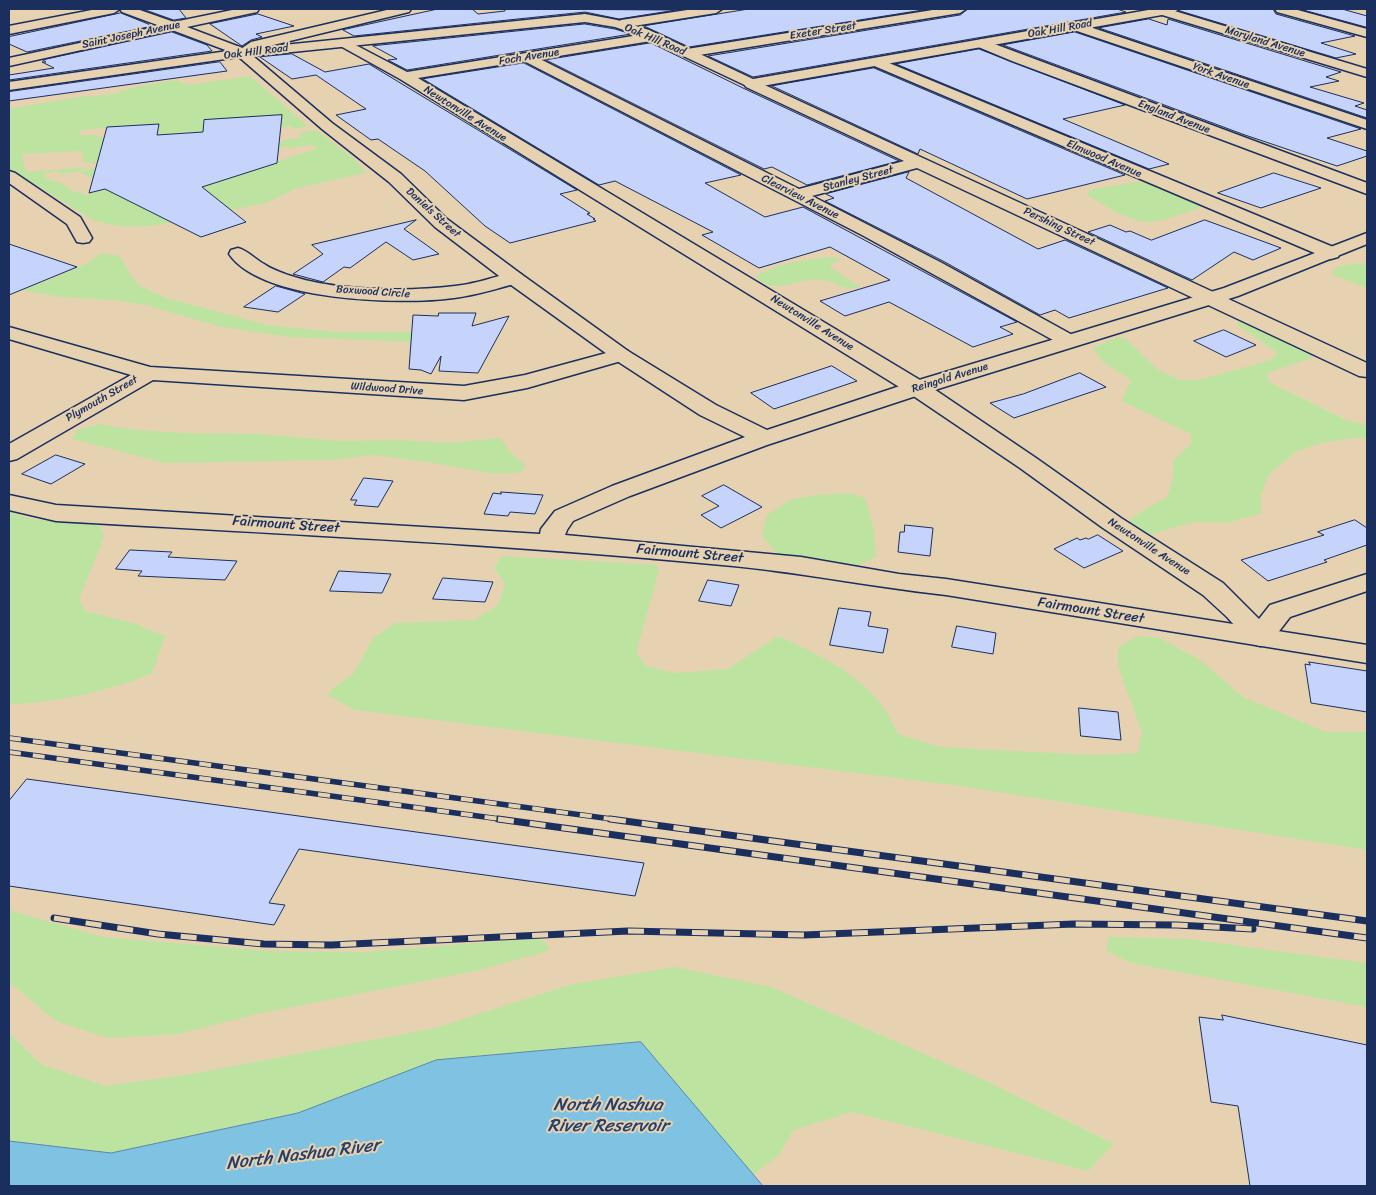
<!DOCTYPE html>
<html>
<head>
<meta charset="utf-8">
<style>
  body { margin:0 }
  #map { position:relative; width:1376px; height:1195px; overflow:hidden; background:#e6d2b0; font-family:Sriracha,sans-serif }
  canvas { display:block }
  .frame { position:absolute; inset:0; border:10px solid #1b2f5e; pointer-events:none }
</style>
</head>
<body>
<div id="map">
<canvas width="1376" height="1195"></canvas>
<div class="frame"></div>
</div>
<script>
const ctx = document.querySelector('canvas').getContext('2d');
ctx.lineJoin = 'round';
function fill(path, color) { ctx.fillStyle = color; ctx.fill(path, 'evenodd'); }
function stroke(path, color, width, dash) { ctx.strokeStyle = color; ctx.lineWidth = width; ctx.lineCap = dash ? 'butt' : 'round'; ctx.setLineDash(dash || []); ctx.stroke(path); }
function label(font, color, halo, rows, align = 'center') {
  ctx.font = font + ' Sriracha,sans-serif'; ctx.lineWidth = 4; ctx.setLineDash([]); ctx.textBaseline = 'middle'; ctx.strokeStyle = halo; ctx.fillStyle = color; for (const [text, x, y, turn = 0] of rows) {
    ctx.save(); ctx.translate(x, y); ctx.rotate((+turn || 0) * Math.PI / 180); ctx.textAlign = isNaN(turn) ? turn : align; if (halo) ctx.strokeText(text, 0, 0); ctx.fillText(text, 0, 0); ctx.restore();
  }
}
const green = new Path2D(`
  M250 76 308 126 295 129 290 126 251 133 210 131 143 136 145 125 81 130 79 135H97V137L128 135 119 138 104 139 98 162 132 161 86 163 83 161 82 151 22 154 26 172 91 167C79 171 67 177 55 171L42 175 53 182 56 181 69 188 67 189 74 192 78 191 85 195 98 191 100 182 79 172 99 167 203 188 202 187 318 148 310 145 293 148 287 146 273 151 265 144 302 137 300 133 314 130 319 132 355 160 366 173 297 188 266 203 157 225 134 227 111 225 93 220 31 182H25L9 172V109L78 97 113 94 135 87 176 80 189 85Z
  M1137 182 1148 183 1198 204 1200 208C1185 212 1162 222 1147 222 1131 222 1101 204 1087 195V193L1092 189Z
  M101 253 120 256 130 275 140 286 167 298 267 325 335 332H444L414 342 288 337 218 326 146 305 113 300 61 297 25 291 9 285V274L39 284C59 275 84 268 101 253Z
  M829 257 841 259 831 264V268L860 287C846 292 836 282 822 280 796 276 780 298 755 277 776 263 804 260 829 257Z
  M1362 263 1367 265V288L1331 274 1338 266Z
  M1243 320 1315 352 1312 358 1267 373 1269 382 1348 421 1367 424V439L1354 438 1322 443 1297 451 1269 474 1261 495V513L1226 523 1194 522 1147 535 1131 527V518L1167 497 1173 479V461L1191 444V434L1122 401 1131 380 1103 362 1093 348 1117 337 1126 339 1158 370 1180 380H1199L1271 360 1278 353 1236 324Z
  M99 424 126 429 182 433 257 434 343 441 398 440 450 443 500 438 510 452 525 465 522 472 494 474 428 462 374 455 332 460 165 463 72 439 77 430Z
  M848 493 865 498 874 531 876 557 858 565 777 554 762 536 767 515 790 500 816 495Z
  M9 512 32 519 83 522 100 525 104 537 79 599 85 611 133 623 165 636 152 673C114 690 51 704 9 704Z
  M502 556 657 565 659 570 636 653 646 666 675 673 728 669 778 636C815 653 858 672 883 707 889 715 893 725 898 734L940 747 1091 755 1138 753 1142 732 1118 666V647L1138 636 1160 638 1200 660 1243 697 1326 732H1367V850L960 786 355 710 328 695 333 688 354 673 373 638 395 623 474 620 498 605 505 584 494 568Z
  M9 910 103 937 269 951 364 952 539 938 547 944 549 949 544 952 475 971 257 1014 178 1034 108 1038 56 1021 9 982Z
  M1108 937 1188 939 1367 963V1007L1131 963 1107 951Z
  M675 967 771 987 986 1081 1114 1144 1088 1171 852 1112 793 1130 779 1155 753 1175 640 1042 436 1060 298 1113 111 1153 9 1141V1033L41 1064 105 1086 191 1074 435 1028 573 984Z`);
const water = new Path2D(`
  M641 1042 763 1186H9V1141L111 1153 298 1113 436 1060Z`);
const building = new Path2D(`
  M143 9H179L186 18 174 20Z
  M438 9H472L478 14 505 11V9L676 10 619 19 585 12 354 36 343 30Z
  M749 9H929L689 47 644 26Z
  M968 9H1117L1126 12 753 77 708 56 960 15Z
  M1181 9H1273L1276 14 1355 36 1321 43 1356 54 1336 58 1180 11Z
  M1300 9H1342L1367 16V27Z
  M121 13 153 26 27 52 9 44V37Z
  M258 14 294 26 256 34 262 37 251 40 242 46 210 24Z
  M1149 19 1167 25 1168 19 1341 72 1326 77 1339 81 1310 87 1364 103 1355 106 1367 110V118L1099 28Z
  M585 24 615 29 631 34 407 70 388 60 397 59 373 46Z
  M172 32 207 45 212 51 9 80V75L54 68 42 62H46L43 60Z
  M1075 32 1361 129 1327 138 1367 151V156L1337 166 1245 135 1003 45Z
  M651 43 745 89 899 161 807 185 772 167 764 169 546 60Z
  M979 49 1125 105 1063 119 1169 164 1149 169 896 64Z
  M292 54 325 72 369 64 577 190 560 194 590 213 587 214 595 219H593L596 221 510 243 485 226 425 171 378 139 371 140 336 115 366 109 316 75 292 79 260 57Z
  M220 62 227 71 9 101V92Z
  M524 63 741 175 705 183 765 217 803 207 1017 322 1000 327 1013 334 973 347 889 302 845 316 820 301 890 280 830 247 759 268 702 235 713 232 615 181 599 185 423 79Z
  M874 68 1125 175 1027 199 920 149 918 154 772 86Z
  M282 115 277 163 202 187 246 222 201 237 105 189 89 193 107 127 159 124 157 135 203 132 204 120Z
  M909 172 906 178 1038 249 1065 240 1168 288 1069 318 1055 310 1040 315 943 261 825 201 834 198 826 194Z
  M1274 173 1321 188 1261 208 1218 193Z
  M416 220 404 229 439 254 413 260 386 242 350 268 344 267 323 282 293 274 323 254 312 245Z
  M1205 220 1281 248 1253 260 1234 252 1192 280 1088 232 1110 225 1126 232 1130 231 1151 240Z
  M9 244 77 267 9 295Z
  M276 286 305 294 278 312 244 307Z
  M439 313H476L472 326 509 316 478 373 439 371 441 356 431 374 421 370 409 369 413 315 438 316Z
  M1224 330 1256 345 1226 357 1194 341Z
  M832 366 857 381 774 409 751 393Z
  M1080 373 1106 387 1014 418 990 403 1023 394Z
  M56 455 85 464 51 484 22 474Z
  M364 478 393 481 378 507 354 505 357 500H351Z
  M724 485 762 507 721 528 701 515 719 506 702 496Z
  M501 492 543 495 535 514 510 512 508 516 484 514 493 493 501 494Z
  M1355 520 1367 528V545L1324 560 1327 562 1268 581 1241 560 1324 535 1318 532Z
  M905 525 933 528 930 556 898 552 900 532H904Z
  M1098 535 1123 551 1084 568 1054 549 1077 538 1080 540 1086 538 1088 539Z
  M130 550 172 552 168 557 237 561 225 580 138 576 142 571 116 569Z
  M339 571 391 574 382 593 330 591Z
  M443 578 493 582 485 602 433 599Z
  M708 580 739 585 731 606 699 601Z
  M839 608 871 612 868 626 888 629 883 653 830 645Z
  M957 626 996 633 993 654 952 647Z
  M1309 662 1367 671V712L1311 703 1305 664 1310 665Z
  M1079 708 1118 712 1121 740 1081 736Z
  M27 779 644 863 635 896 299 849 269 903 285 905 274 925 9 886V801Z
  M1222 1015 1367 1045V1186H1250L1238 1106 1211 1102 1199 1017 1223 1020Z`);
const street = new Path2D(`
  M97 9H120L114 13 9 34V26Z
  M391 9H411L409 12 261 48 242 57 235 53 251 42Z
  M694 9H722L716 13 621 28 615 24 621 20Z
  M939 9H966L960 13 687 57 680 53 687 49Z
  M1158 9H1168L1367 69V77L1159 14 1157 11Z
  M1275 9H1294L1367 29V37L1277 12Z
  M1075 22 1367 120V129L1071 29 1069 26Z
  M652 33 657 34 658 37 657 40 540 59 799 189 904 161 746 87 744 84 751 80 756 81 1367 363V377L1359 376 917 168 812 196 942 263 1076 337 1079 341 1076 345 1069 347 1062 345 862 235 524 61 418 78 925 383 1036 458 1121 518 1223 583 1259 619 1270 605 1367 574V591L1290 617 1270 643 1260 646 1250 643 1227 617 1203 595 1103 528 1020 468 909 393 400 79 335 43 336 40H346L407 72Z
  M981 39 1367 183V194L1012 61 976 46 975 43Z
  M877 58 1338 249 1340 253 1338 257 1331 259 1324 257 872 65 870 62Z
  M9 171 15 173 80 217 92 238 89 242 83 243 77 242 67 224 9 183Z
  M238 248C248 251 255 259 264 264 271 269 280 272 288 275 334 291 406 292 455 286 475 284 494 277 514 272L521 274 524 278 521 282C499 288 477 295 454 298 401 305 262 302 229 254L231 250Z
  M9 327 150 367 464 386 525 375 621 349 628 351 632 355 628 359 527 388 464 400 153 380 17 459 9 461V444L131 375 9 339Z`);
const secondary = new Path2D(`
  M120 9H137L174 22 237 9H259L257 12 187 27 245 49 585 14 617 20 649 30 753 79 1154 9H1179L1173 13 751 88 641 36 615 27 585 22 253 56 332 123 401 174 447 219 521 274 628 351 716 405 767 430 909 383 1224 288 1367 233V244L1238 296 925 393 767 445 630 496 573 521 567 530 565 535 801 557 899 574 946 579 1367 645V663L946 595C874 587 804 573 733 566 508 544 282 534 56 521L9 510V495L56 505 540 534 541 529 555 511 612 486 745 437 700 415 614 359 507 282 435 227 389 182 322 129 239 57 9 90V82L228 51 172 30 9 66V58L160 26 122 12Z`);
const railFar1 = new Path2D(`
  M9 738 619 820
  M9 752 507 820`);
const rail = new Path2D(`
  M498 819 1367 938
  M610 819 1367 921
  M54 918 158 934 264 944 331 945 628 931 804 935 1074 924 1176 925 1253 929`);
const farStreetnames = [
  ["Oak Hill Road",1060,29,-10],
  ["Exeter Street",823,31,-9],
  ["Saint Joseph Avenue",131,35,-12],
  ["Oak Hill Road",655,40,23],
  ["Maryland Avenue",1265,42,17],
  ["Oak Hill Road",256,52,-7],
  ["Foch Avenue",529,57,-9],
  ["York Avenue",1221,76,19],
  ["Newtonville Avenue",465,114,32],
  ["England Avenue",1174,117,21],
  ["Elmwood Avenue",1104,159,23],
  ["Stanley Street",858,179,-15],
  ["Clearview Avenue",800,197,27],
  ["Daniels Street",433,213,42],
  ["Pershing Street",1059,227,25],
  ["Boxwood Circle",373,292,4],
  ["Newtonville Avenue",812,323,32],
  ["Reingold Avenue",950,378,-17],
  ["Wildwood Drive",387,389,4],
  ["Plymouth Street",102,399,-30],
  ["Newtonville Avenue",1149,547,33]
];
const streetNames = [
  ["Fairmount Street",286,525,4],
  ["Fairmount Street",690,554,5],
  ["Fairmount Street",1091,611,9]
];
const nearWaternames = [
  ["North Nashua",608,1105],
  ["River Reservoir",608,1126],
  ["North Nashua River",303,1155,-7]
];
fill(green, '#bce4a0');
fill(water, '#80c2e1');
stroke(water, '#5887ad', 1);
fill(building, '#c6d4fb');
stroke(building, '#1b2f5e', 1);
stroke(street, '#1b2f5e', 3);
stroke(secondary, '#1b2f5e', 3);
fill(street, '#e6d2b0');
fill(secondary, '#e6d2b0');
stroke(railFar1, '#1b2f5e', 5.5);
stroke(rail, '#1b2f5e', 7);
stroke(railFar1, '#e6d2b0', 4, [12]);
stroke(rail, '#e6d2b0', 5, [16]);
label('11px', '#1b2f5e', '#e6d2b0', farStreetnames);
label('14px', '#1b2f5e', '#e6d2b0', streetNames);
label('italic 18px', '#253e6b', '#e6d2b0', nearWaternames);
</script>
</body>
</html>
